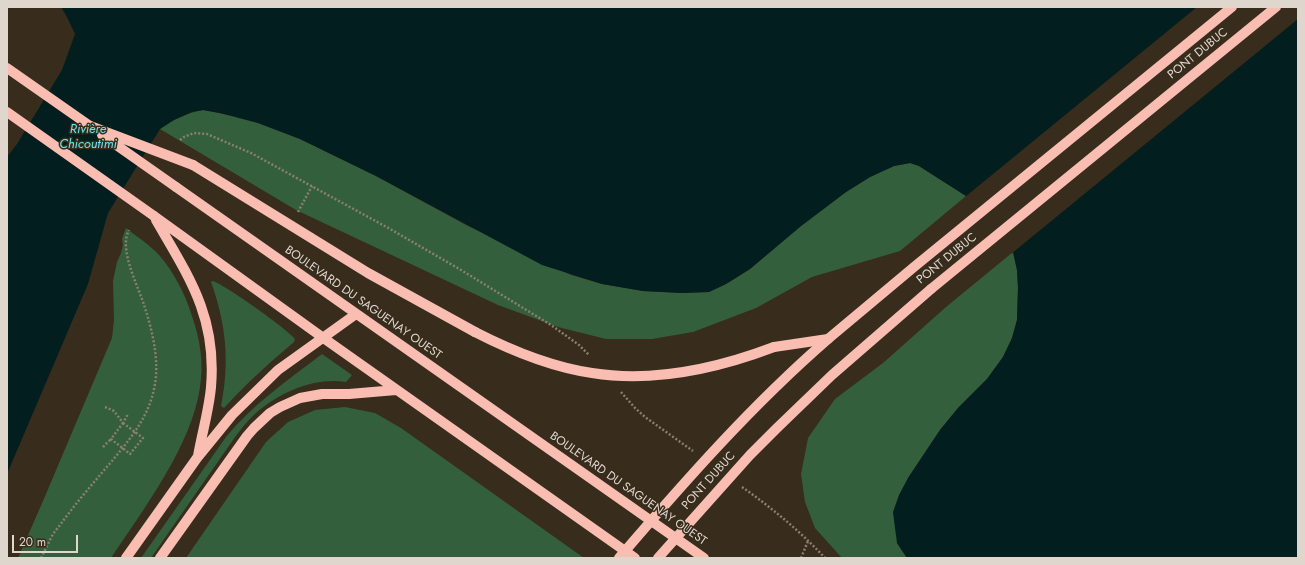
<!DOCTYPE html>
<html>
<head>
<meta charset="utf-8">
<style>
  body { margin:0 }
  #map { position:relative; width:1305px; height:565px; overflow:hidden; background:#382c1c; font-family:Jost,sans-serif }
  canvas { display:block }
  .frame { position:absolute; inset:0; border:8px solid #dfd7ce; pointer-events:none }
  .scale { position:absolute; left:12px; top:535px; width:66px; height:18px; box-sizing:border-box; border:2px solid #dfd7ce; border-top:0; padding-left:5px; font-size:12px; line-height:14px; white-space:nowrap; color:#dfd7ce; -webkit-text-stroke:3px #382c1c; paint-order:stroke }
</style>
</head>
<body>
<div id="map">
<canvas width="1305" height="565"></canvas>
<div class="frame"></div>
<div class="scale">20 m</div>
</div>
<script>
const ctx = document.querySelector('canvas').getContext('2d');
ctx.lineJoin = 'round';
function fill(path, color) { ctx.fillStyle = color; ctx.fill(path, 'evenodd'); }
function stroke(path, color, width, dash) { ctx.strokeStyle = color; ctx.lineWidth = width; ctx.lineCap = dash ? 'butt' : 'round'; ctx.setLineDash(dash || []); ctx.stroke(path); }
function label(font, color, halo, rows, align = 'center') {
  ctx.font = font + ' Jost,sans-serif'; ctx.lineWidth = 3; ctx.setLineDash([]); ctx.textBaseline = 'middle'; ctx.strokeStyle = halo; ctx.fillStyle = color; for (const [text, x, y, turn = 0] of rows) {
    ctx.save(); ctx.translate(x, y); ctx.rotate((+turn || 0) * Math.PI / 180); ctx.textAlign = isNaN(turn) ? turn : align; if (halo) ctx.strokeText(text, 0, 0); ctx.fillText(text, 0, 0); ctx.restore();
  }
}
const green = new Path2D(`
  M203 110 234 116 258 123 300 139 376 176 466 225 571 275 602 284 643 291 682 293 709 292 726 284 750 269 801 226 846 192 870 177 894 166 910 163 919 166 966 196 900 251 812 277 756 308 693 332 652 339H606L558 327 498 305 296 210 160 129C173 119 187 113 203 110Z
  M126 228C137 237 149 244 159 255 174 272 185 294 192 316 200 339 204 363 200 387 192 445 143 510 111 558H18L43 501 112 338 114 320 113 281 117 262 121 253 123 245 122 239Z
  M1013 252 1017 270 1018 288 1017 320 1012 338 1003 357 987 379 958 408 940 430 908 478 897 543 907 558H842L815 528 805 502 801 474 808 438 835 399 883 363 946 307Z
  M212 281C220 281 290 331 295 339L294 342C269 363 246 384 224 408L221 406C230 362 226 324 211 282Z
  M322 354 352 375 346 382C317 377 285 390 262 408 250 417 241 429 233 440L151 558H141L226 437C253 404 288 380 322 354Z
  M345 407 375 413 401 428 584 558H186L266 442 288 422 315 410Z`);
const water = new Path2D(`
  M61 7H1298V558H907L897 543 895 528 893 512 899 495 908 478 940 430 958 408 987 379 1003 357 1012 338 1017 320 1018 288 1017 270 1013 252 966 196 919 166 910 163 894 166 870 177 846 192 801 226 750 269 726 284 709 292 682 293 643 291 602 284 542 265 376 176 300 139 258 123 220 113 203 110 192 112 174 120 160 129 108 213 88 284 7 474V157L17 144 62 70 75 34 67 17Z`);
const pier = new Path2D(`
  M1197 7H1298V19L1011 254 965 197Z`);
const path = new Path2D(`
  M180 140 184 137 194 133 207 134 251 153 392 230 461 270 551 325 579 345 589 355
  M298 212 312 186
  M621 392 635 408 645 417 693 451
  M105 407 114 411 123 423 128 414
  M123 423 143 438 130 454 111 439Z
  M103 447 111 439
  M742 487C772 508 800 531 825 558
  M41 558 53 534 60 525C76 503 94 482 112 461 130 439 148 418 154 389 160 363 153 333 145 308 139 287 118 250 129 230
  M801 558 808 541`);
const major = new Path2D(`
  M7 68 90 126
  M193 165 368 273 475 332
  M176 187 704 558
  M154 216 322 337 635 558
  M156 220C189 277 217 317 211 387 209 410 202 433 198 456
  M931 289 1276 7
  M774 347 828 339 914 267 1232 7
  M126 558 197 458 232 415 278 370 356 314
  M160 558 247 436 254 428 270 413 280 407 300 398 322 394H349L396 390`);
const majorBridge = new Path2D(`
  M7 112 154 216
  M90 126 193 165
  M102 135 176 187
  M475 332C512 351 551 367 592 373 654 383 716 369 774 347
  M619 558C685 481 752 405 828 339
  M658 558 750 455 777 428 832 375 931 289`);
const streetNames = [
  ["PONT DUBUC",1198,54,-39],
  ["PONT DUBUC",947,259,-39],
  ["BOULEVARD DU SAGUENAY OUEST",363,303,35],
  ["PONT DUBUC",709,481,-48],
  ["BOULEVARD DU SAGUENAY OUEST",628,489,35]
];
const waterNames = [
  ["Rivière",88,130],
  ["Chicoutimi",88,145]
];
fill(green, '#335f3c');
fill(water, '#031e1f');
fill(pier, '#382c1c');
stroke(path, '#897f72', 2.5, [2, 2]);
stroke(major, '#fabdb1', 10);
stroke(majorBridge, '#fabdb1', 10);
label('12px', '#dfd7ce', '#382c1c', streetNames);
label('italic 13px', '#68e7eb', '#382c1c', waterNames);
</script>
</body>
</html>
